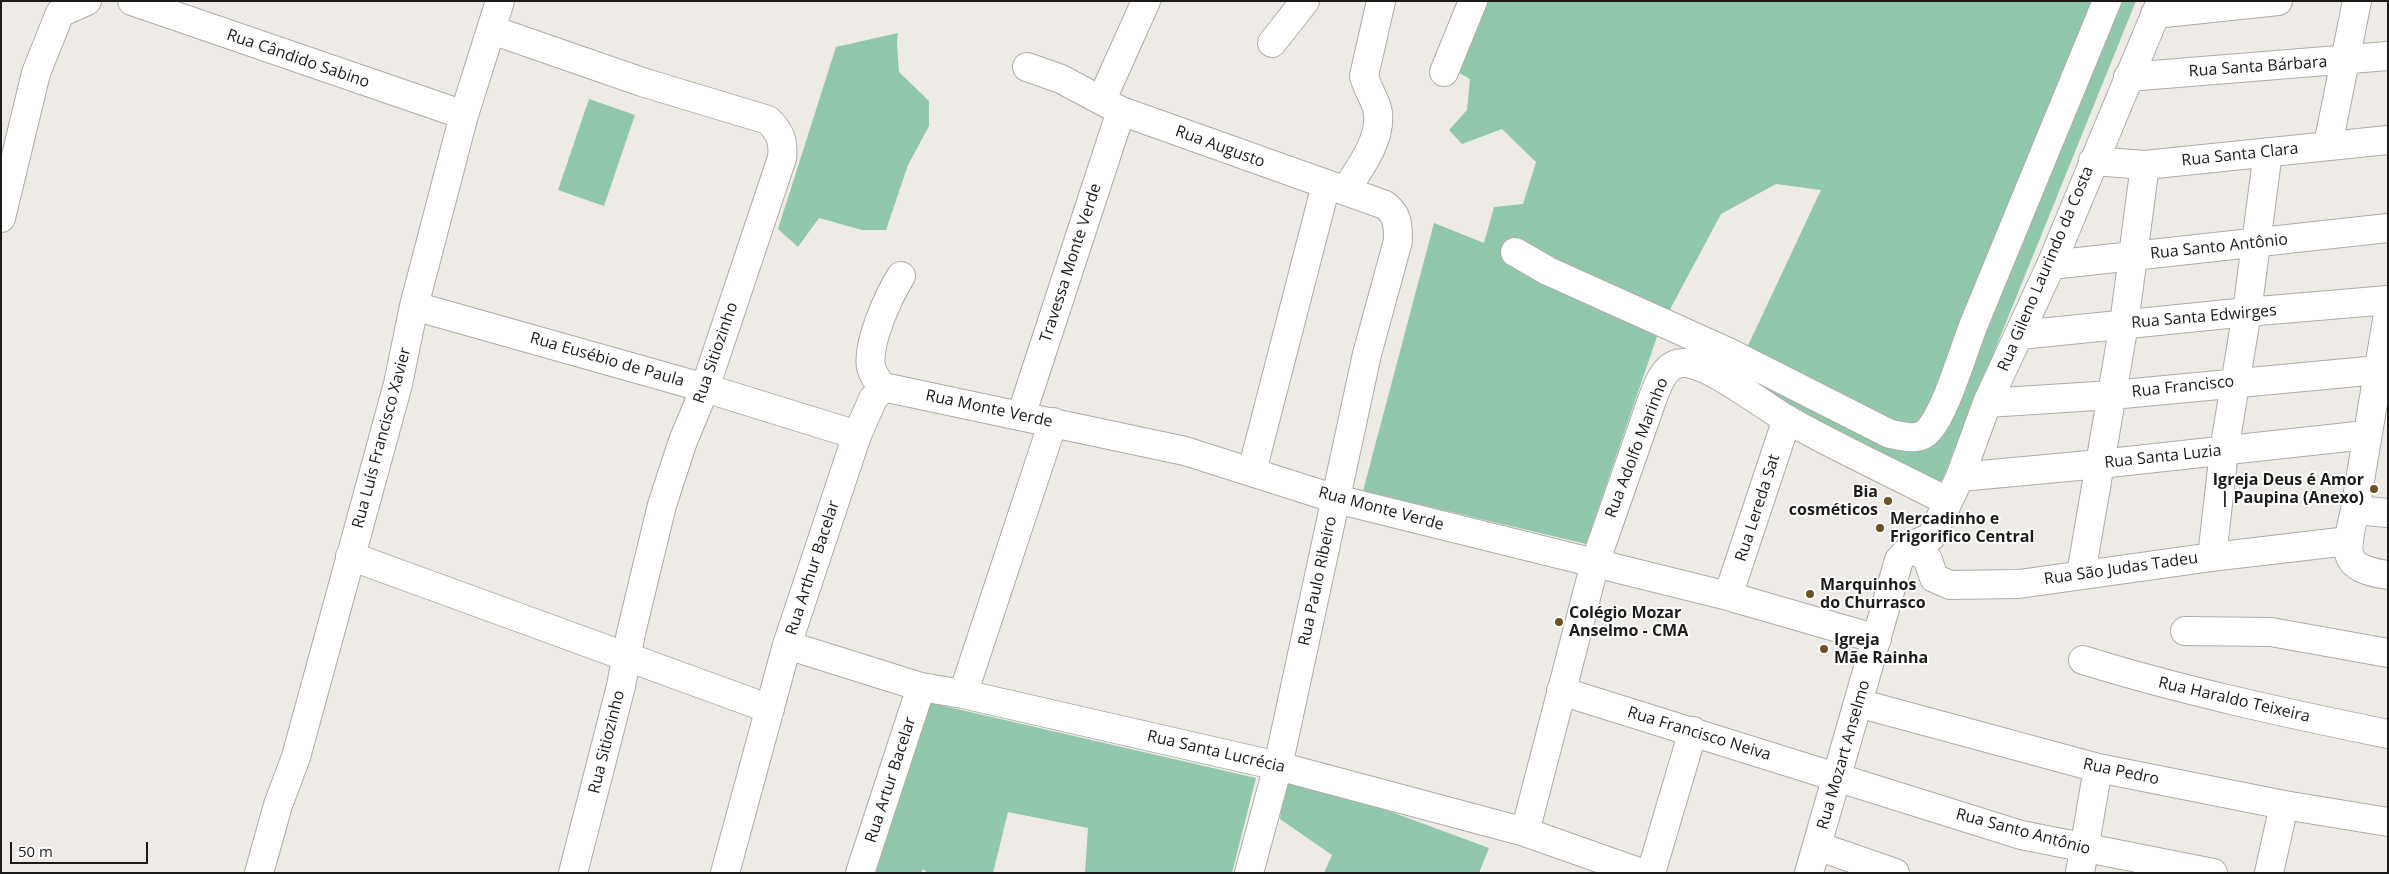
<!DOCTYPE html>
<html>
<head>
<meta charset="utf-8">
<style>
  body { margin:0 }
  #map { position:relative; width:2389px; height:874px; overflow:hidden; background:#eeebe6; font-family:"Open Sans",sans-serif }
  canvas { display:block }
  .frame { position:absolute; inset:0; border:2px solid #1c1b19; pointer-events:none }
  .scale { position:absolute; left:10px; top:842px; width:138px; height:22px; box-sizing:border-box; border:2px solid #1c1b19; border-top:0; padding-left:6px; font-size:15px; line-height:18px; white-space:nowrap; color:#1c1b19; -webkit-text-stroke:4px #fff; paint-order:stroke }
</style>
</head>
<body>
<div id="map">
<canvas width="2389" height="874"></canvas>
<div class="frame"></div>
<div class="scale">50 m</div>
</div>
<script>
const ctx = document.querySelector('canvas').getContext('2d');
ctx.lineJoin = 'round';
function fill(path, color) { ctx.fillStyle = color; ctx.fill(path, 'evenodd'); }
function stroke(path, color, width, dash) { ctx.strokeStyle = color; ctx.lineWidth = width; ctx.lineCap = dash ? 'butt' : 'round'; ctx.setLineDash(dash || []); ctx.stroke(path); }
function label(font, color, halo, rows, align = 'center') {
  ctx.font = font + ' "Open Sans",sans-serif'; ctx.lineWidth = 4; ctx.setLineDash([]); ctx.textBaseline = 'middle'; ctx.strokeStyle = halo; ctx.fillStyle = color; for (const [text, x, y, turn = 0] of rows) {
    ctx.save(); ctx.translate(x, y); ctx.rotate((+turn || 0) * Math.PI / 180); ctx.textAlign = isNaN(turn) ? turn : align; if (halo) ctx.strokeText(text, 0, 0); ctx.fillText(text, 0, 0); ctx.restore();
  }
}
const green = new Path2D(`
  M1458 1H2136L1939 488 1730 384 1821 190 1776 184 1721 214 1660 328 1586 544 1363 491 1434 223 1484 243 1494 207 1523 204 1536 162 1502 129 1462 144 1449 130 1467 110 1470 79 1436 60Z
  M898 33 897 43 899 72 929 101V126L908 165 886 230H862L819 218 798 247 778 229 836 47Z
  M589 99 635 115 604 206 558 190Z
  M931 703 1256 778 1232 873H1085L1088 828 1008 812 993 873H928L923 869 921 873H875Z
  M1286 773 1489 848 1479 873H1324L1332 855 1280 819Z`);
const minor = new Path2D(`
  M132 1 464 115
  M2155 14 2278 1
  M492 30 642 82 768 120C780 132 784 141 782 158L705 388 683 441 662 505 631 633 621 686 573 873
  M1272 43 1305 1
  M1027 67 1061 79 1121 111 1385 205C1398 215 1398 225 1398 241L1367 354 1278 766 1249 873
  M1444 72 1473 1
  M2128 77 2388 56
  M1102 99 1146 1
  M2328 145 2357 1
  M2093 161 2145 165 2388 140
  M1345 191C1359 169 1381 141 1378 113 1376 100 1367 89 1364 76L1381 1
  M1 218 36 73 60 13 87 1
  M1515 252 1548 271 1728 352 1890 434C1903 436 1919 442 1929 430 1947 410 1964 347 1976 319 2019 213 2064 107 2107 1
  M2051 265 2388 228
  M414 306 705 388 857 435
  M2388 314 2355 510C2346 550 2338 568 2388 575
  M2020 335 2247 312 2388 300
  M883 387 1185 451 1336 499 1728 596 1877 639
  M1987 403 2112 395 2378 370
  M1021 416 1121 111
  M1252 471 1326 185
  M1960 477 2100 464 2366 435
  M2355 510 2388 513
  M1913 545 1928 560 1934 578 1950 585 2019 584 2212 557 2348 541
  M350 556 770 709
  M2212 557 2224 451 2247 312 2268 152
  M2081 574 2124 324 2145 165
  M1728 596 1787 419
  M2185 631 2271 632 2388 653
  M787 645 921 687 963 694 1278 766 1525 832 1641 873
  M2083 660C2183 691 2285 713 2388 734
  M1561 691 2021 835 2213 873
  M963 694 1053 422
  M1858 703 2098 768 2284 805 2388 822
  M1525 832 1595 563 1652 400C1658 384 1665 362 1685 363 1710 364 1764 406 1788 420 1840 449 1894 474 1947 501
  M1817 846 1895 873
  M259 873 278 805 296 757 398 384 414 306 464 115 500 1
  M725 873 787 645 857 435 873 399 883 387C878 381 873 376 871 367 867 343 888 297 901 276
  M860 873 921 687
  M1651 873 1693 731
  M1809 873 1899 560 1913 545 1931 537 1960 477 1987 403 2051 265 2161 1
  M2080 873 2098 768
  M2269 873 2284 805`);
const markers = [
  [2374,489,5,"#6e5024"],
  [1888,501,5,"#6e5024"],
  [1880,528,5,"#6e5024"],
  [1810,594,5,"#6e5024"],
  [1559,622,5,"#6e5024"],
  [1824,649,5,"#6e5024"]
];
const streetNames = [
  ["Rua Cândido Sabino",298,59,19],
  ["Rua Santa Bárbara",2258,67,-4],
  ["Rua Augusto",1220,147,20],
  ["Rua Santa Clara",2240,155,-6],
  ["Rua Santo Antônio",2219,247,-6],
  ["Travessa Monte Verde",1071,263,-72],
  ["Rua Gileno Laurindo da Costa",2046,269,-67],
  ["Rua Santa Edwirges",2204,317,-5],
  ["Rua Sitiozinho",716,353,-71],
  ["Rua Eusébio de Paula",607,360,16],
  ["Rua Francisco",2183,387,-6],
  ["Rua Monte Verde",989,409,12],
  ["Rua Luís Francisco Xavier",382,438,-75],
  ["Rua Adolfo Marinho",1637,448,-69],
  ["Rua Santa Luzia",2163,457,-6],
  ["Rua Lereda Sat",1758,508,-72],
  ["Rua Monte Verde",1381,509,15],
  ["Rua Arthur Bacelar",813,568,-72],
  ["Rua São Judas Tadeu",2121,569,-8],
  ["Rua Paulo Ribeiro",1318,581,-78],
  ["Rua Haraldo Teixeira",2234,700,13],
  ["Rua Francisco Neiva",1699,734,17],
  ["Rua Sitiozinho",607,742,-76],
  ["Rua Santa Lucrécia",1216,752,13],
  ["Rua Mozart Anselmo",1844,755,-74],
  ["Rua Pedro",2121,772,12],
  ["Rua Artur Bacelar",891,780,-72],
  ["Rua Santo Antônio",2023,832,15]
];
const poiNames = [
  ["Igreja Deus é Amor",2364,480,"right"],
  ["| Paupina (Anexo)",2364,498,"right"],
  ["Bia",1878,492,"right"],
  ["cosméticos",1878,510,"right"],
  ["Mercadinho e",1890,519],
  ["Frigorifico Central",1890,537],
  ["Marquinhos",1820,585],
  ["do Churrasco",1820,603],
  ["Colégio Mozar",1569,613],
  ["Anselmo - CMA",1569,631],
  ["Igreja",1834,640],
  ["Mãe Rainha",1834,658]
];
fill(green, '#91c7ab');
stroke(minor, '#aeaca7', 30);
stroke(minor, '#fff', 28);
for (const [x, y, r, color] of markers) { const dot = new Path2D(); dot.arc(x, y, r, 0, 2 * Math.PI); ctx.fillStyle = color; ctx.fill(dot); stroke(dot, '#fff', 2); }
label('16px', '#1c1b19', '#fff', streetNames);
label('bold 16px', '#1c1b19', '#fff', poiNames, 'left');
</script>
</body>
</html>
